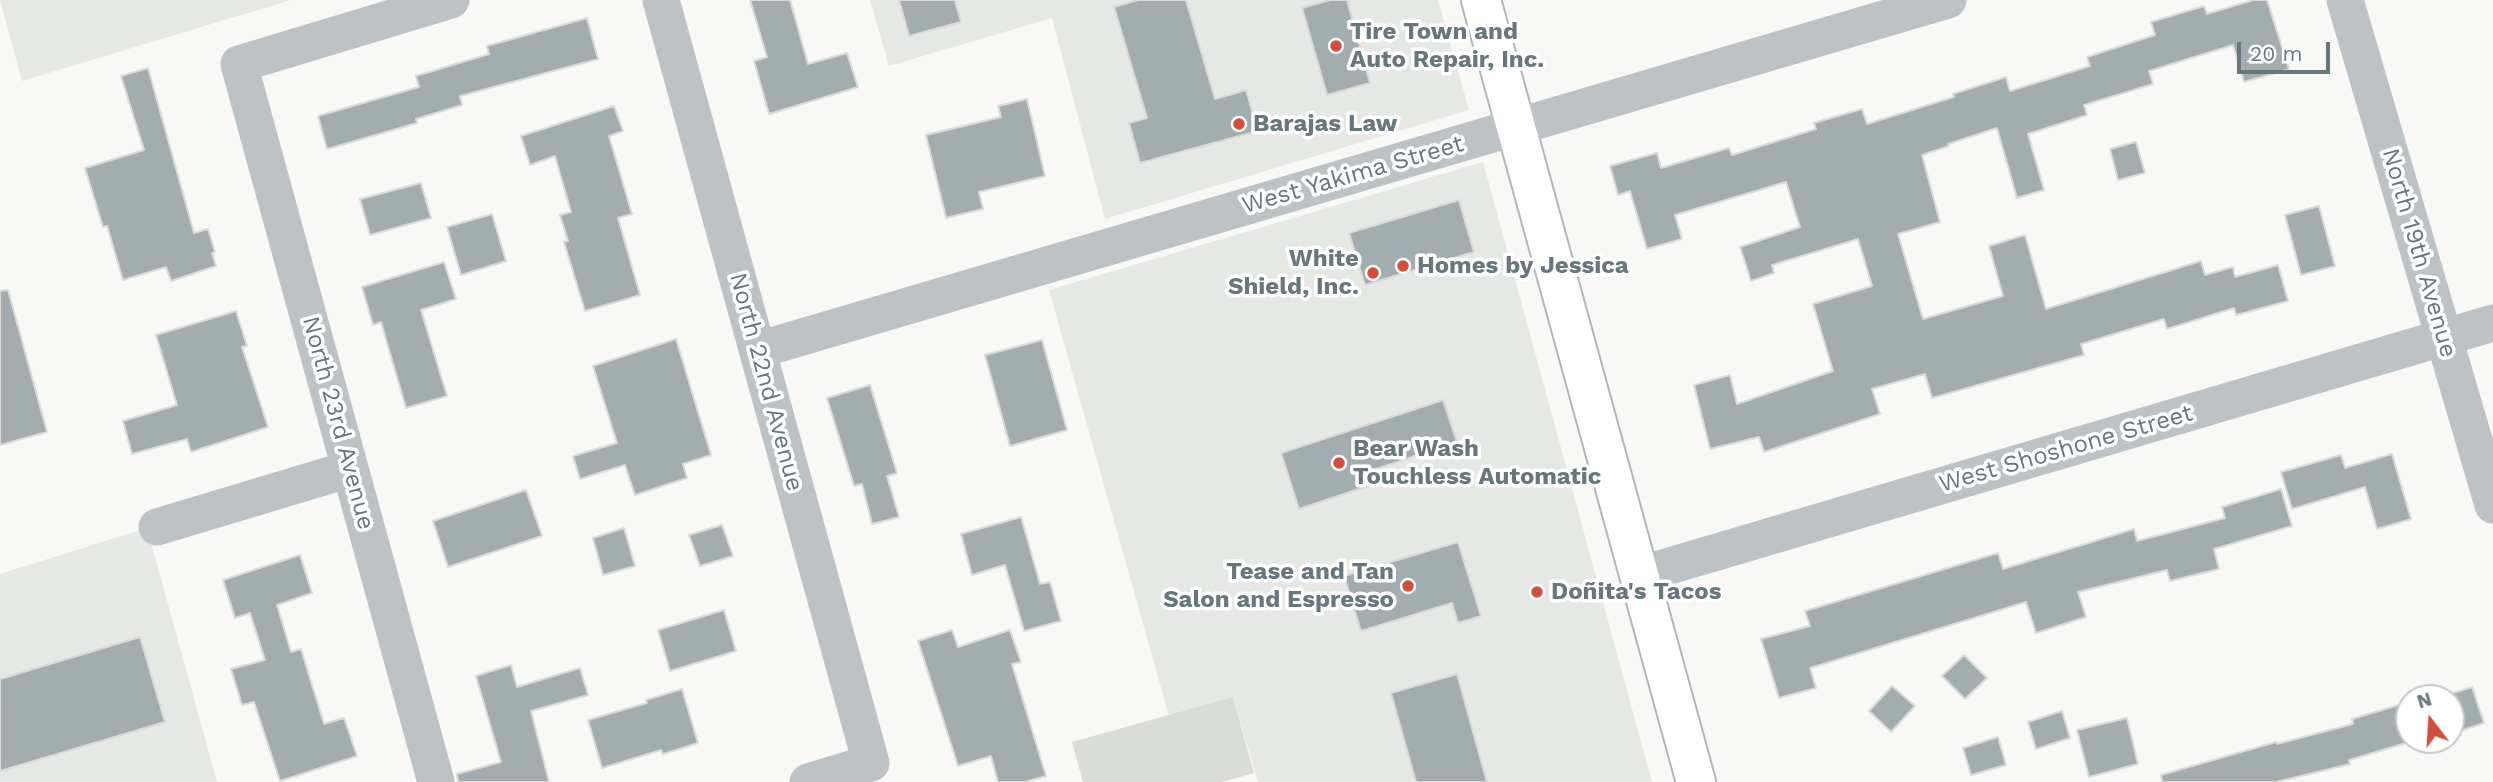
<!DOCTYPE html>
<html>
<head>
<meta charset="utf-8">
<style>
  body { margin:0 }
  #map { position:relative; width:2493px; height:782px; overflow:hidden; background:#f8f8f6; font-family:"Work Sans",sans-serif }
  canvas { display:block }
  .north { position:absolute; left:2395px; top:684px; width:70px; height:70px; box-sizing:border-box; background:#fff; border:2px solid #c2c9cb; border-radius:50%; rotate:343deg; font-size:19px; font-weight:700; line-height:28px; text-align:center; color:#66777e }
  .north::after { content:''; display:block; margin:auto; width:24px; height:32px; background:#d24d3c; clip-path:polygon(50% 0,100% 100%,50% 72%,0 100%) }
  .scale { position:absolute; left:2237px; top:42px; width:93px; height:32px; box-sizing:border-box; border:4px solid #66777e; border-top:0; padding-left:9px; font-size:21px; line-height:24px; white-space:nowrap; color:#66777e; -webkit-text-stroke:5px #fff; paint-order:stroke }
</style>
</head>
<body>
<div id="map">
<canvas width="2493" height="782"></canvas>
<div class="north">N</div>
<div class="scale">20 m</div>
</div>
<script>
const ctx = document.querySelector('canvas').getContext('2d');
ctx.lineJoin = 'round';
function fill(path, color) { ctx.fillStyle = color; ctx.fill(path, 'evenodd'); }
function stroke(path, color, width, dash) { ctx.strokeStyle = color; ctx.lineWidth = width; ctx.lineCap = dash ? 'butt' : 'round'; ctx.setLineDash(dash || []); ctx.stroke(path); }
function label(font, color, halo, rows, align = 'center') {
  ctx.font = font + ' "Work Sans",sans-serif'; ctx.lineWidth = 7; ctx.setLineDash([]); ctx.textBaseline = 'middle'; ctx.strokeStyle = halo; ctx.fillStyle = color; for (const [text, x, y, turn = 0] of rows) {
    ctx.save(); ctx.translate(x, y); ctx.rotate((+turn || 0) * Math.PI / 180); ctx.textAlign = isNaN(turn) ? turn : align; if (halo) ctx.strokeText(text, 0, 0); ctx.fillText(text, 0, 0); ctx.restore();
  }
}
const built = new Path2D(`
  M0 0H291L22 81Z
  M870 0H1438L1469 110 1105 219 1052 18 889 66Z
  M1483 162 1652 782H1258L1233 697 1169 716 1049 290Z
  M147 528 217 782H0V574Z`);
const green = new Path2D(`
  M1233 697 1254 773 1222 782H1083L1072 742Z`);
const building = new Path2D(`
  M750 0H790L808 64 847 53 858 87 769 114 754 61 767 57Z
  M899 0H955L961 22 909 36Z
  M1138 0H1186L1215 99 1246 90 1258 131 1140 163 1129 123 1147 118 1114 7Z
  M1330 0H1347L1370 83 1327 95 1302 8Z
  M2253 0H2267L2289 69 2244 82 2233 45 2149 71 2153 84 2084 105 2087 115 2028 134 2044 190 2017 198 1997 128 1948 144 1949 146 1922 155 1940 222 1898 234 1923 319 2003 296 1989 246 2025 235 2046 309 2201 261 2205 275 2233 267 2235 277 2278 265 2288 301 2236 315 2234 308 2167 329 2164 319 2081 344 2084 355 1932 398 1925 374 1872 389 1880 414 1764 452 1759 437 1710 449 1694 385 1730 375 1737 404 1833 371 1813 304 1872 286 1858 239 1772 265 1774 273 1751 281 1740 247 1800 227 1786 182 1675 215 1682 239 1647 249 1630 191 1618 195 1610 166 1657 153 1661 168 1729 148 1732 155 1816 129 1814 123 1862 109 1867 124 1954 97 1953 94 2006 77 2010 91 2090 66 2087 57 2155 35 2151 22 2204 6 2207 14Z
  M587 18 598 59 460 96 462 105 416 119 417 123 327 149 318 116 419 87 416 76 489 54 487 46Z
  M148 68 194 233 208 229 215 252 212 253 216 266 171 281 166 267 123 280 107 226 103 227 85 168 144 150 121 76Z
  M1027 99 1045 176 979 192 983 209 946 218 926 135 1001 117 998 106Z
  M614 106 623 131 609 136 632 214 618 218 640 295 585 311 564 242 568 241 560 215 571 212 555 156 530 165 521 136Z
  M2136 142 2145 173 2118 180 2110 149Z
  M421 183 431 218 370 235 360 199Z
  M1459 200 1474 252 1365 285 1349 233Z
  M2319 206 2335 266 2301 275 2285 215Z
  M492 214 506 261 461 275 447 227Z
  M444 262 456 299 421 310 447 396 406 408 381 322 373 325 362 287Z
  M8 290 47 432 0 445V291Z
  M236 311 247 346 242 347 268 427 191 452 187 439 132 454 123 421 177 405 156 335Z
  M676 339 711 455 683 464 687 478 635 495 625 465 580 479 573 456 617 443 593 366Z
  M1042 340 1067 430 1010 446 985 355Z
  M870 385 897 473 887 476 899 517 872 524 862 484 854 486 827 398Z
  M1443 400 1457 442 1364 473 1368 486 1299 509 1281 453Z
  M2392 454 2411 519 2377 529 2365 487 2292 509 2281 472 2341 455 2345 468Z
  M2281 489 2292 526 2214 549 2219 569 2170 581 2167 570 2078 592 2086 617 2036 633 2026 602 1810 668 1816 688 1779 698 1761 639 1810 626 1805 611 1998 553 2003 569 2134 529 2137 541 2225 518 2222 507Z
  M526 490 542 536 448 567 433 521Z
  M1021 517 1040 584 1050 582 1061 621 1024 631 1005 565 972 575 961 534Z
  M722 525 733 556 700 566 689 535Z
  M624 528 635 566 603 575 593 538Z
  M1458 542 1481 616 1458 623 1452 603 1361 631 1344 576Z
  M300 555 312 593 277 605 291 652 301 649 324 724 344 718 357 756 280 781 254 702 242 705 231 669 265 660 250 613 235 618 223 580Z
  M724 610 736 651 670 671 658 630Z
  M952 630 958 647 1010 630 1021 662 1012 664 1046 776 1024 782H998L991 756 958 766 918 641Z
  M140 637 165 722 0 771V679Z
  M1964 655 1987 678 1965 699 1942 676Z
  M511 665 517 687 580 668 588 695 531 711 549 782H458L457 774 501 762 476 676Z
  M1457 674 1487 782H1416L1391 693Z
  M1892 686 1915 706 1891 732 1869 711Z
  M2472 687 2484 723 2451 734V698H2438Z
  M682 689 698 743 663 754 661 750 602 768 588 720 647 703 646 700Z
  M2409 702V740H2416L2349 760 2350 764 2276 782H2162L2161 775 2276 742 2277 744 2353 724 2352 719Z
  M2062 711 2070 738 2036 749 2028 722Z
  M2127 718 2138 764 2089 777 2077 730Z
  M1998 737 2006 765 1971 775 1963 748Z`);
const minor = new Path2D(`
  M661 0 871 763 808 782
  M2345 0 2493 505
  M758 350 1948 0
  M157 527 350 469
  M1639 575 2493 323
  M436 782 239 64 451 0`);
const major = new Path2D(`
  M1481 0 1696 782`);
const markers = [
  [1336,46,7,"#d24d3c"],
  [1239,124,7,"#d24d3c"],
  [1403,266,7,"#d24d3c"],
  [1373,273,7,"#d24d3c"],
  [1339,463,7,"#d24d3c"],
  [1408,586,7,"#d24d3c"],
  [1537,592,7,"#d24d3c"]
];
const poiNames = [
  ["Tire Town and",1350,32],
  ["Auto Repair, Inc.",1350,60],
  ["Barajas Law",1253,124],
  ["White",1359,259,"right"],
  ["Shield, Inc.",1359,287,"right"],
  ["Homes by Jessica",1417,266],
  ["Bear Wash",1353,449],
  ["Touchless Automatic",1353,477],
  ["Tease and Tan",1394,572,"right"],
  ["Salon and Espresso",1394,600,"right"],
  ["Doñita's Tacos",1551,592]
];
const streetNames = [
  ["West Yakima Street",1353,175,-16],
  ["North 19th Avenue",2419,253,74],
  ["North 22nd Avenue",766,382,75],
  ["North 23rd Avenue",338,423,75],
  ["West Shoshone Street",2066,449,-16]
];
fill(built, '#e6e8e6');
fill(green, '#d9ddd6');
fill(building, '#a3adb0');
stroke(building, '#dadad8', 2);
stroke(major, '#b1b7ba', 42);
stroke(minor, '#bdc3c5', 37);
stroke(major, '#fff', 38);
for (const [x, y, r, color] of markers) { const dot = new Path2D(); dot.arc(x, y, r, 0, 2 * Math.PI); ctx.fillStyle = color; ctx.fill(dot); stroke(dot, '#fff', 2.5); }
label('bold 24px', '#66777e', '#fff', poiNames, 'left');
label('24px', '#66777e', '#fff', streetNames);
</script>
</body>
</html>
